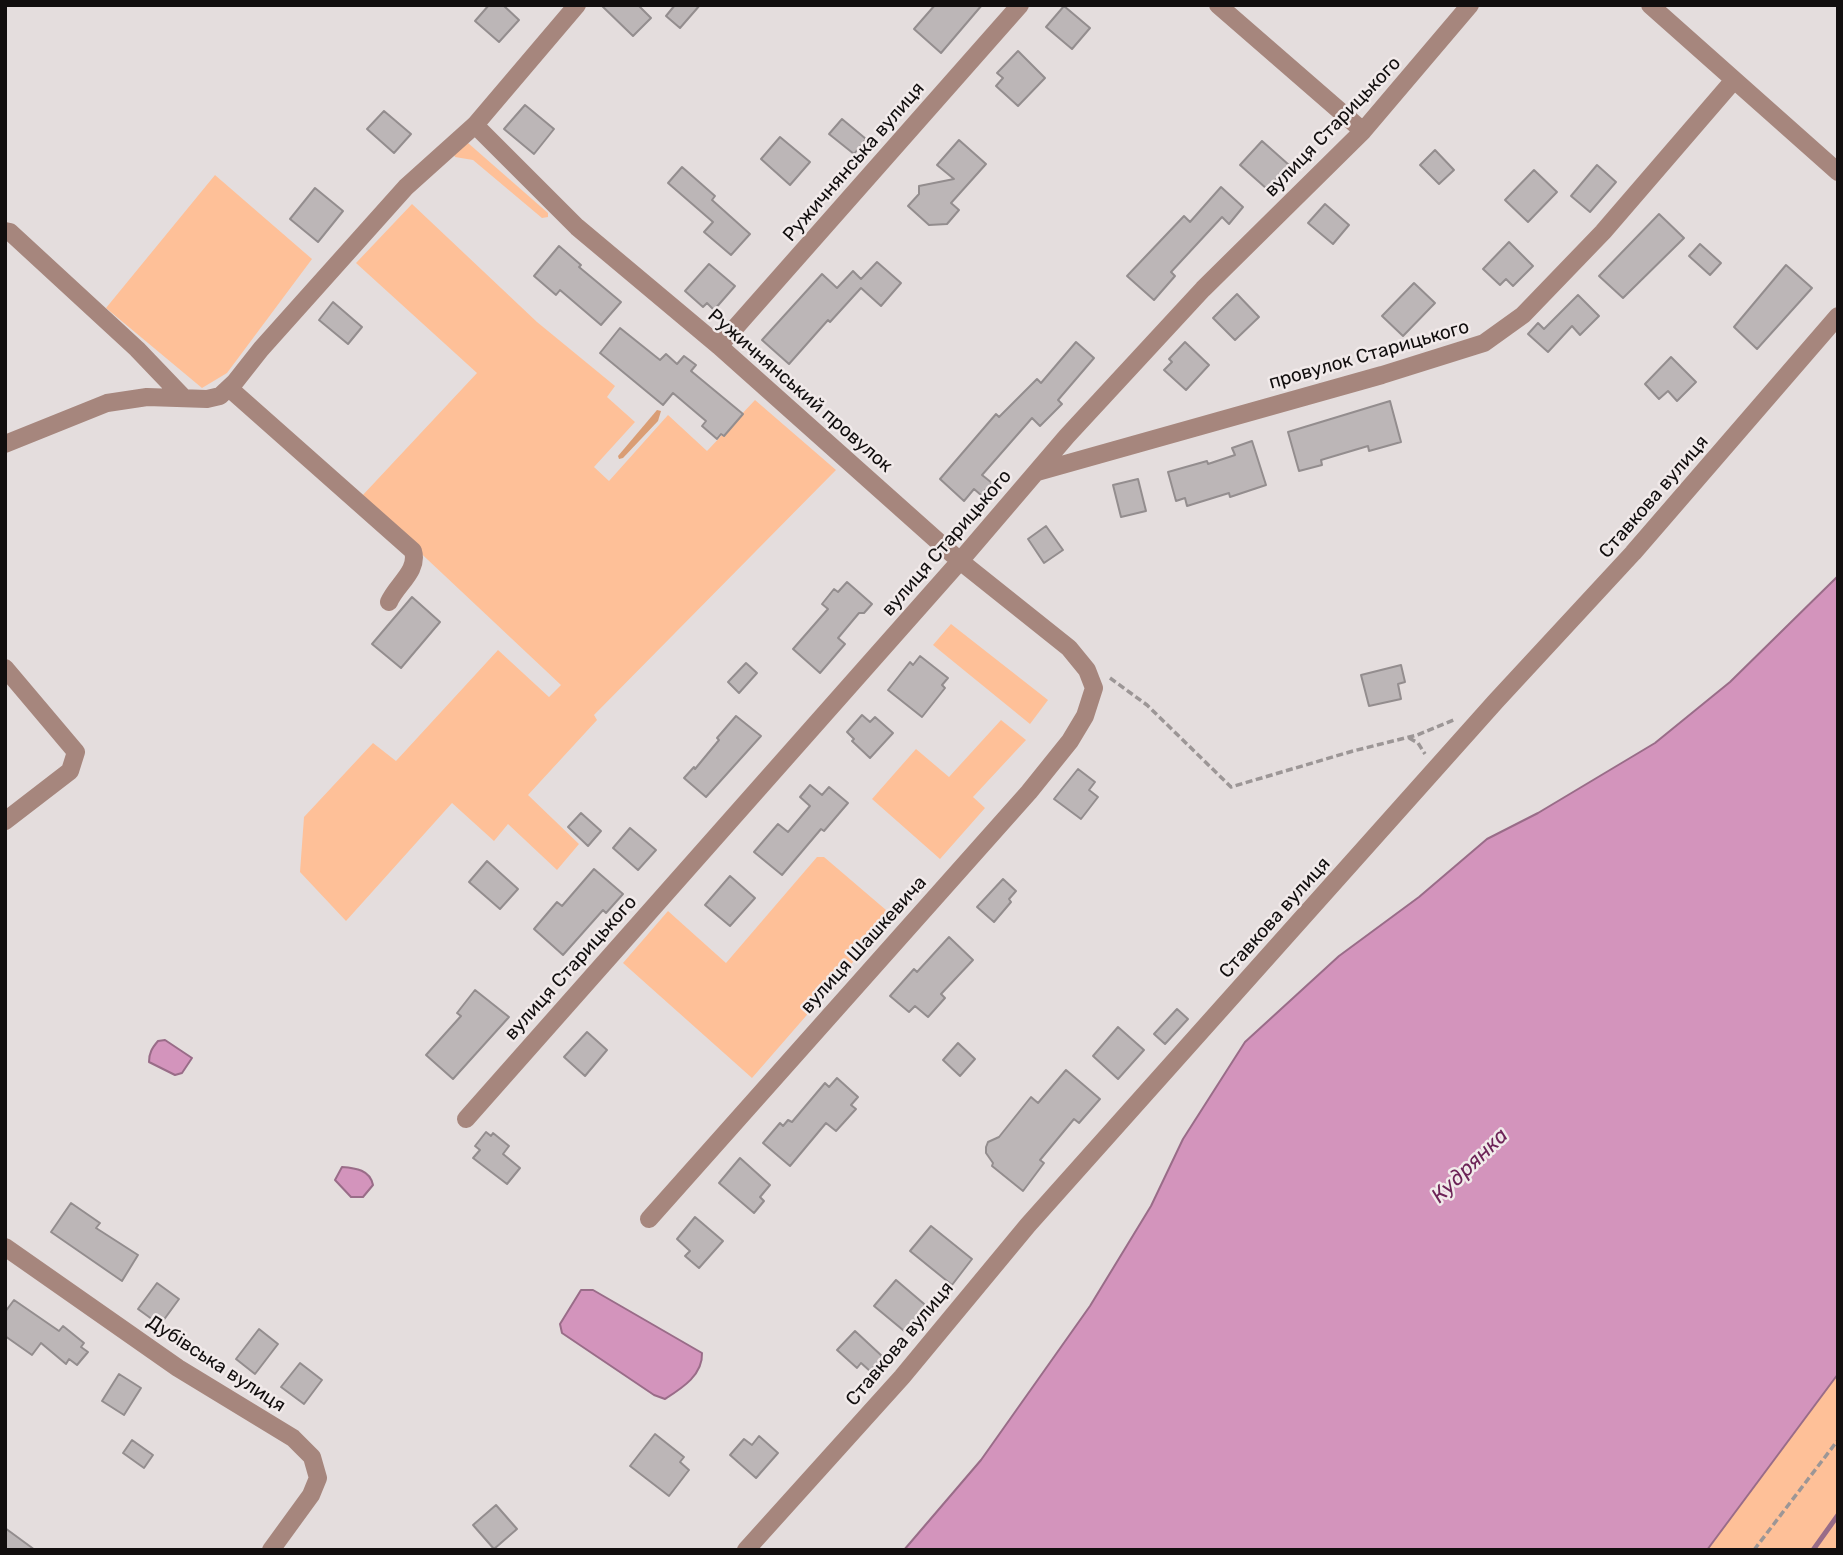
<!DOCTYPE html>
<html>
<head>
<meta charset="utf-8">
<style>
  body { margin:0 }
  #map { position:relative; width:1843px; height:1555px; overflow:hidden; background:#e4dddd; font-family:Rubik,sans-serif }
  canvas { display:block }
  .frame { position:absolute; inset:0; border:7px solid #110e0e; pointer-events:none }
</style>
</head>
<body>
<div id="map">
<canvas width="1843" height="1555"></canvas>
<div class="frame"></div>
</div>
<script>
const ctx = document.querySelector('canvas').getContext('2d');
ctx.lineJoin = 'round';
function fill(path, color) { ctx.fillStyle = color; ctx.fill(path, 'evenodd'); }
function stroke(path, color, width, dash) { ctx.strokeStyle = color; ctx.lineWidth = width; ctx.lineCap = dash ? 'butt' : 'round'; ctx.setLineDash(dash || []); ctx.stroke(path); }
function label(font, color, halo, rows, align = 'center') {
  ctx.font = font + ' Rubik,sans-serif'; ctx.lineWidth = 5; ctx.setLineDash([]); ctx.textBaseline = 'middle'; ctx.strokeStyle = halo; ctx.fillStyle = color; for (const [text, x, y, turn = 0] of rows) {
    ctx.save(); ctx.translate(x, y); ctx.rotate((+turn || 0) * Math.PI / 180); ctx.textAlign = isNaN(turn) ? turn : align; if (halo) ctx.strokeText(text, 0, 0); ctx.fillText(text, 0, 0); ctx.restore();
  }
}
const green = new Path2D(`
  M468 143 548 213V217L542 218 473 160 455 157 453 152Z
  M215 175 312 259 227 373 202 388 106 308Z
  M412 204 537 322 615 386 607 397 635 422 594 467 609 481 668 415 707 451 755 400 836 470 594 715 597 720 528 795 579 844 557 870 508 824 494 841 452 803 346 921 300 872 304 817 373 743 396 761 498 650 549 697 561 685 361 497 477 373 356 263Z
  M951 624 1048 700 1030 724 933 645Z
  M1001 720 1026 740 973 797 985 808 940 859 872 799 916 749 949 777Z
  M817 857H824L893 916 752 1078 623 963 668 911 726 963Z
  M1838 1374V1550H1707Z`);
const forest = new Path2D(`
  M657 410 661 411 658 421 623 458 619 459 618 456Z`);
const water = new Path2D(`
  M1838 576V1374L1707 1550H904L981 1460 1090 1306 1151 1206 1183 1139 1245 1042 1339 956 1419 897 1487 839 1538 813 1655 743 1730 682Z
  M165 1040 192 1058 182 1073 175 1075 149 1062C149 1053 152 1048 158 1041Z
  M342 1167C356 1168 370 1170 373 1185L363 1197H351L335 1180Z
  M581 1290H593L702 1353C703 1375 682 1388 665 1399L654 1395 562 1333 560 1324Z`);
const stream = new Path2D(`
  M1813 1550 1838 1515`);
const building = new Path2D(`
  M489 5H503L519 20 499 42 475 21Z
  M601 5H638L651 18 633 36Z
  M675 5H700L680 28 666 16Z
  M935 5H982L941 53 914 29Z
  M1064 6 1090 28 1072 49 1046 27Z
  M1018 51 1045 78 1018 106 996 86 1003 78 997 73Z
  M525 105 554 129 534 154 504 129Z
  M384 111 411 134 394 153 367 129Z
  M842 119 866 139 854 154 829 134Z
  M780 137 810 162 790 185 761 159Z
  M959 140 986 164 951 203 959 210 947 224 929 225 908 206 919 194V186L954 179 937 165Z
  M1262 141 1289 165 1267 189 1240 165Z
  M1435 150 1454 170 1439 184 1420 165Z
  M1597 165 1616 182 1590 212 1571 196Z
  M682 167 715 196 712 200 750 234 731 255 704 232 713 222 668 183Z
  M1534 170 1557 192 1528 222 1505 200Z
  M1221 187 1243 207 1229 224 1222 217 1171 272 1175 276 1154 300 1127 276 1184 216 1190 222Z
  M315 188 343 211 318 242 290 219Z
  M1325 204 1349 225 1333 244 1308 223Z
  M1659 214 1684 238 1623 298 1599 276Z
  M1509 242 1533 266 1513 286 1506 279 1500 285 1483 269Z
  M1700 244 1721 263 1710 275 1689 256Z
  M559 246 581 265 579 267 621 302 601 325 560 290 556 295 534 276Z
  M877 262 901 283 881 306 861 288 830 322 828 320 789 364 762 340 822 274 837 288 853 271 861 279Z
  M709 264 735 286 714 310 707 303 703 307 685 291Z
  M1786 265 1812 288 1757 349 1734 327Z
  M1414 283 1435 303 1403 336 1382 316Z
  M1237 294 1259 317 1235 340 1213 318Z
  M1578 295 1599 316 1580 335 1572 326 1548 352 1528 334 1538 323 1544 329Z
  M333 302 362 327 348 344 319 320Z
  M620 328 660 360 666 354 677 364 684 356 696 365 691 371 743 414 724 436 721 434 717 439 702 426 706 421 673 393 663 405 600 353Z
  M1076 342 1094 358 1058 400 1062 404 1040 426 1032 418 982 475 992 483 981 495 974 489 964 501 940 479 996 414 999 417 1037 379 1041 383Z
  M1185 342 1209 365 1186 390 1164 370 1172 362 1169 359Z
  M1671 357 1696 382 1677 401 1668 391 1659 399 1645 384Z
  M1390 401 1401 442 1369 451 1368 446 1321 460 1322 465 1299 471 1288 432Z
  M1252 441 1266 485 1230 497 1229 493 1187 506 1185 498 1176 501 1168 472 1207 461 1208 464 1235 455 1232 448Z
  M1138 479 1146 511 1121 517 1113 485Z
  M1046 526 1063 550 1044 563 1028 539Z
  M847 582 872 604 864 613H859L838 638 845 644 820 673 793 649 828 609 822 604 834 589 838 592Z
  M412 597 440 622 401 668 372 644Z
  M920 656 948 678 942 685 945 688 922 717 888 690 910 662 913 665Z
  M746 663 757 673 739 693 728 682Z
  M1401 665 1405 682 1398 684 1401 699 1369 706 1361 675Z
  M862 715 870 722 875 717 893 733 870 758 852 741 854 739 847 732Z
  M736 716 761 736 706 797 684 778 694 767 695 769 719 740 717 738Z
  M1078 769 1095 782 1089 790 1098 797 1081 819 1054 799Z
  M810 785 822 795 829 787 848 803 824 831 821 829 782 875 754 852 778 824 788 832 810 806 800 797Z
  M581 813 601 831 588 846 568 827Z
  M630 828 656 850 638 870 613 848Z
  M487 861 518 889 500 909 469 882Z
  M594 869 623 894 606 913 603 910 563 955 534 929 557 902 562 906Z
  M730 876 755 898 730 926 705 905Z
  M1003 879 1016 891 1009 899 1011 902 994 922 977 907Z
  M949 937 973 960 941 994 945 998 928 1017 915 1006 909 1012 890 996 914 969 917 972Z
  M475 990 509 1017 453 1079 426 1055 461 1016 457 1013Z
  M1177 1009 1188 1019 1165 1044 1154 1034Z
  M1118 1027 1144 1050 1118 1079 1093 1056Z
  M587 1032 607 1050 585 1076 564 1057Z
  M958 1043 975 1059 960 1076 943 1060Z
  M1066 1070 1100 1099 1079 1123 1074 1119 1040 1160 1044 1163 1023 1191 992 1166 993 1163 986 1153V1147L988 1142 999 1137 1031 1097 1038 1103Z
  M837 1078 858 1097 851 1105 856 1109 836 1131 826 1123 790 1166 763 1143 780 1123 783 1126 788 1120 792 1122 825 1083 829 1087Z
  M486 1132 491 1136 493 1133 509 1146 503 1154 520 1168 507 1184 473 1158 480 1150 475 1146Z
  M740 1158 770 1185 760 1197 764 1201 754 1213 719 1183Z
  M71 1203 100 1223 96 1228 138 1255 122 1281 51 1232Z
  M695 1217 723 1241 699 1268 685 1256 690 1251 677 1239Z
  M931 1226 972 1259 952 1285 910 1251Z
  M896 1280 930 1309 909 1335 874 1306Z
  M157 1283 179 1299 160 1325 138 1309Z
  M14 1300 59 1331 63 1326 84 1343 81 1347 88 1352 77 1365 69 1359 66 1364 41 1343 32 1355 5 1336V1312Z
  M259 1329 278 1344 255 1374 236 1359Z
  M855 1331 883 1357 870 1371 861 1363 857 1368 837 1350Z
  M300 1363 322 1380 304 1404 281 1387Z
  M119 1374 141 1388 124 1415 102 1401Z
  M655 1434 684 1457 680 1462 689 1470 669 1496 630 1466Z
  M759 1436 778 1453 756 1478 730 1455 744 1439 752 1445Z
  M132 1440 153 1455 144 1468 123 1453Z
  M496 1505 517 1529 494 1549 473 1525Z
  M5 1528 35 1550H5Z`);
const path = new Path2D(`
  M1110 678 1147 705 1231 787 1353 751 1417 735 1456 719
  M1409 738 1418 743 1425 754
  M1754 1550 1838 1440`);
const minor = new Path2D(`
  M1218 5 1363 131
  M1650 5 1838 172
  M475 125 577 227 719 346 960 561 1069 648 1087 670 1094 688 1085 716 1070 741 1029 792 649 1219
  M5 231 10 232 137 349 183 397
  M719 346 1020 5
  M229 388 413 551C419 571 396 585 389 602
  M5 444 107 403 147 397 207 399 220 396 235 382 261 349 406 187 475 125 577 5
  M1037 472 1382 375 1484 343 1523 315 1603 232 1734 80
  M5 668 76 752 70 771 5 821
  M466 1119 960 561 1067 436 1203 289 1363 131 1470 5
  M5 1247 178 1368 293 1438 312 1457 318 1478 311 1495 271 1550
  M746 1550 902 1377 1028 1225 1496 701 1633 553 1838 316`);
const streetNames = [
  ["вулиця Старицького",1333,127,-46],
  ["Ружичнянська вулиця",854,162,-49],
  ["провулок Старицького",1369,355,-16],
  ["Ружичнянський провулок",800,391,41],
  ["Ставкова вулиця",1654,497,-49],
  ["вулиця Старицького",947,543,-49],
  ["Ставкова вулиця",1275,918,-48],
  ["вулиця Шашкевича",864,945,-48],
  ["вулиця Старицького",571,968,-48],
  ["Ставкова вулиця",900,1344,-50],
  ["Дубівська вулиця",216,1364,33]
];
const waterNames = [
  ["Кудрянка",1470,1166,-44]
];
fill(green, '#fec098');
fill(forest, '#da9d74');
fill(water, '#d394bc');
stroke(water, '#996c88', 2);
stroke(stream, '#996c88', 5);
fill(building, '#bcb6b7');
stroke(building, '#938d8e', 2);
stroke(path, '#9c9696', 3.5, [7, 3.5]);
stroke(minor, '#a6867d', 18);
label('19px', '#110e0e', '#f1eaea', streetNames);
label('italic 21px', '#6d2357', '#f1eaea', waterNames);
</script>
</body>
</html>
